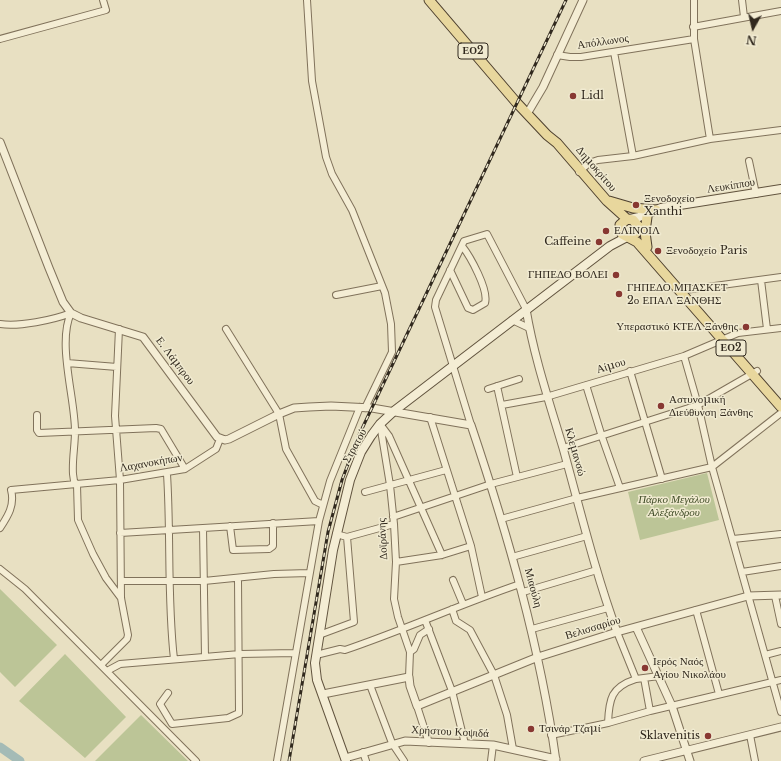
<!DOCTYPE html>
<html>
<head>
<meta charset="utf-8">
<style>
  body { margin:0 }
  #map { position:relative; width:781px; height:761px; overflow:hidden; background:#e8e0c2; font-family:"Libre Baskerville",serif }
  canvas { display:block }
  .north { position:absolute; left:733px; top:8px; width:40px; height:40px; -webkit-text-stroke:3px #f0ead0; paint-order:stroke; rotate:188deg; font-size:11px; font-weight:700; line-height:16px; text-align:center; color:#31291e }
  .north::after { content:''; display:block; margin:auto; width:14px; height:18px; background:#31291e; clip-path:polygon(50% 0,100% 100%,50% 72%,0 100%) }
</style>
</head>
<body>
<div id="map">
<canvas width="781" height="761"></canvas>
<div class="north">N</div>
</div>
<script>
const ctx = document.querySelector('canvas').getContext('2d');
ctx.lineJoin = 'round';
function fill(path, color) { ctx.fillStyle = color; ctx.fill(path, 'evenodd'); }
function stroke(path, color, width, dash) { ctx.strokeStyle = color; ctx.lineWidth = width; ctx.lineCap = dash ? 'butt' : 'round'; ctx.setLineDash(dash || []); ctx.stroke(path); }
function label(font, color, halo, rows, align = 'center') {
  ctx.font = font + ' "Libre Baskerville",serif'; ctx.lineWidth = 3; ctx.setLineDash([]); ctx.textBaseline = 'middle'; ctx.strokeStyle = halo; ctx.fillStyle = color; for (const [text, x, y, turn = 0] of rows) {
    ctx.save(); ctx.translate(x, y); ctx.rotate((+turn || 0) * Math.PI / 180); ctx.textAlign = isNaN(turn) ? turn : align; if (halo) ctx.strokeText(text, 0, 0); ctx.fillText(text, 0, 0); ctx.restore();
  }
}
const green = new Path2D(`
  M707 473 719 520 640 540 628 492Z
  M0 589 57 645 15 687 0 672Z
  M65 654 126 717 85 758 19 701Z
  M141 715 188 761H95Z`);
const river = new Path2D(`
  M0 747 20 761`);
const minor = new Path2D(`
  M307 0 312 81 326 157 332 174 352 210 385 293 391 324 392 352 365 408
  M694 0V39L710 139
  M742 0 744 17
  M693 27 781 11
  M0 39 106 10 103 0
  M614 52 633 156
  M557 55 570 57H581L694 39
  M749 161 756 194
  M579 172 589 163 598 160 633 156 710 139 781 130
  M450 270 468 308 473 310 485 303C489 290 470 256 462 246
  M761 280 767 329
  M685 290 781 277
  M336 295 382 286
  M71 313C57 343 75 398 75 431 75 446 72 460 73 474L74 481 77 485 78 520 93 554 106 578 121 598
  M512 320 529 328
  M0 324C19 327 53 320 71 313
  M226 329 279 414 286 449 315 501 323 505
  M684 356 698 405 712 467 781 712
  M67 363 117 367
  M630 371 662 479
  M586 385 602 437 620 488
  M497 386 517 477
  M488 389 519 379
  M502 405 546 397 684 356 738 333 781 328
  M37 415V430L39 433 156 428 161 429 185 469
  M430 417 471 546 482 597
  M380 424 390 485 394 524 396 562 394 599 398 617 410 652 409 677
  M380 424 389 436 442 555
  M471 425 435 307 436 300 464 241 487 234 526 309
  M563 448 698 405 757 371
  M167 474C171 536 167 598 174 659
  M365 492 446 470
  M393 517 491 484 567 464
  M501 519 577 498 712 467 781 413
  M230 526 233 550 269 549 273 546V523
  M0 528C8 516 15 505 11 490L120 480 185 469 216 449 220 439
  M203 528 205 657
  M120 533 319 521
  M336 534 347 537 394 524
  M733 539 781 534
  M512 557 587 536
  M396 562 442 555 471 546
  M0 569 25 589 196 761
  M742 572 781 566
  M453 580 463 604
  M121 581H204L274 574 309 573
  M523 592 597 570
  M775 596 781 624
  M452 609 456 621 470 630 494 675 507 715 513 749
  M696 610 719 694
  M425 620 452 691 465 744
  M532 629 608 608
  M617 632 636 679 659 676
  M319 635 354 622 347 537
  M410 652 414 649 420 635 429 629
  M316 655 340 649 345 650C404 630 461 604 520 584
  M765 655 781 651
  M101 665 127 639 128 635 121 598 120 480 115 416 119 329
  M107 671 120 664 240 654 295 653
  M644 678 650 711
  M370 685 392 743 404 761
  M168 693 160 704 172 724 228 718 239 713 238 579
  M417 706 429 743
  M608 723C609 699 611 687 636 679
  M551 735 608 723 650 711 781 680
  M750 735 755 761
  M363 752 366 761
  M277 761 319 521 330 481 360 407
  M491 761 493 745`);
const tertiary = new Path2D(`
  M527 114 543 87 583 0
  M0 142 49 268 63 302 71 313 81 318 143 337 217 437 225 440 229 439 279 414 294 408 309 407 331 406 372 408 471 425C508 535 540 646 556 761
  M526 309C534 357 549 401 563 448 580 509 595 572 617 632
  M636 627 672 706 690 761
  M323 694 409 677 410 686 417 706 538 657 617 632 748 596 781 595
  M345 758 405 741 493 745 556 759
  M644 761 781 727`);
const secondary = new Path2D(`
  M630 219 639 217 661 208 781 189
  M346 761 317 680 315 663 333 550 350 480 361 452 371 436 380 424 394 411 610 246 627 237`);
const primary = new Path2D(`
  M429 0 516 102 547 135 557 143 607 201 627 219
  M609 201 633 208 656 210
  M629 237 636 233 638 226 633 220 627 219 620 225 622 234 637 242 781 407
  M647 247 645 232 647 217`);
const rail = new Path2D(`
  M289 761 328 532 342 480 359 435 566 0`);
const markers = [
  [573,96,4,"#883832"],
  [636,205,4,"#883832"],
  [606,231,4,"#883832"],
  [599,242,4,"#883832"],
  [658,251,4,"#883832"],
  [616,275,4,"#883832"],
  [619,294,4,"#883832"],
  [746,327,4,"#883832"],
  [661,406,4,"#883832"],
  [645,668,4,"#883832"],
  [531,729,4,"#883832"],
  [708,736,4,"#883832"]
];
const shields = [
  [473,51,30],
  [731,348,30]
];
const shieldNames = [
  ["ΕΟ2",473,51],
  ["ΕΟ2",731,348]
];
const streetNames = [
  ["Απόλλωνος",603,42,-8],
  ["Δημοκρίτου",596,169,49],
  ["Λευκίππου",731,186,-9],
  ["Ε. Λάμπρου",175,361,53],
  ["Αίμου",611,366,-17],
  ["Στρατού",355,446,-61],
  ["Κλεμανσώ",575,452,74],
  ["Λαχανοκήπων",151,463,-10],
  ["Δοϊράνης",383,539,-93],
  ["Μιαούλη",533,588,75],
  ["Βελισσαρίου",593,628,-17],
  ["Χρήστου Κοψιδά",450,732,3]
];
const poiNames = [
  ["Lidl",581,96],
  ["Ξενοδοχείο",644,199],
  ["Xanthi",644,212],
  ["ΕΛΙΝΟΙΛ",614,231],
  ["Caffeine",591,242,"right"],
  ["Ξενοδοχείο Paris",666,251],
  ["ΓΗΠΕΔΟ ΒΟΛΕΙ",608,275,"right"],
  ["ΓΗΠΕΔΟ ΜΠΑΣΚΕΤ",627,288],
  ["2ο ΕΠΑΛ ΞΑΝΘΗΣ",627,301],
  ["Υπεραστικό ΚΤΕΛ Ξάνθης",738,327,"right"],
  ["Αστυνομική",669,400],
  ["Διεύθυνση Ξάνθης",669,413],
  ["Ιερός Ναός",653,662],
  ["Αγίου Νικολάου",653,675],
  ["Τσινάρ Τζαμί",539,729],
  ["Sklavenitis",700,736,"right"]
];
const parkNames = [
  ["Πάρκο Μεγάλου",674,500],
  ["Αλεξάνδρου",674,513]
];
fill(green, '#bcc597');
stroke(river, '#a4bbb6', 9);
stroke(minor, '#80725b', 8);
stroke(tertiary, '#80725b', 9);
stroke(secondary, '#61533e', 10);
stroke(primary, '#4e402f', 11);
stroke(minor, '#f4edd4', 6);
stroke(tertiary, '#f4edd4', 7);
stroke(secondary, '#f4edd4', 8);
stroke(primary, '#e8d79d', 9);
stroke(rail, '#31291e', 3);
stroke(rail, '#f0ead0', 1.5, [4.5]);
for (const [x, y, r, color] of markers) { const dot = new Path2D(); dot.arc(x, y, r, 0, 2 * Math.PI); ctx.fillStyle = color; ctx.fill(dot); stroke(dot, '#f0ead0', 1.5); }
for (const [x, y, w] of shields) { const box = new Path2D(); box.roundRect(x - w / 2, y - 8, w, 16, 3); ctx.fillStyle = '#f0ead0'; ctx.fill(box); stroke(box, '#31291e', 1); }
label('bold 10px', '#31291e', null, shieldNames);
label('11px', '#31291e', '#f0ead0', streetNames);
label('11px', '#31291e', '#f0ead0', poiNames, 'left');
label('italic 11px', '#3f4b26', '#f0ead0', parkNames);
</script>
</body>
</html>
